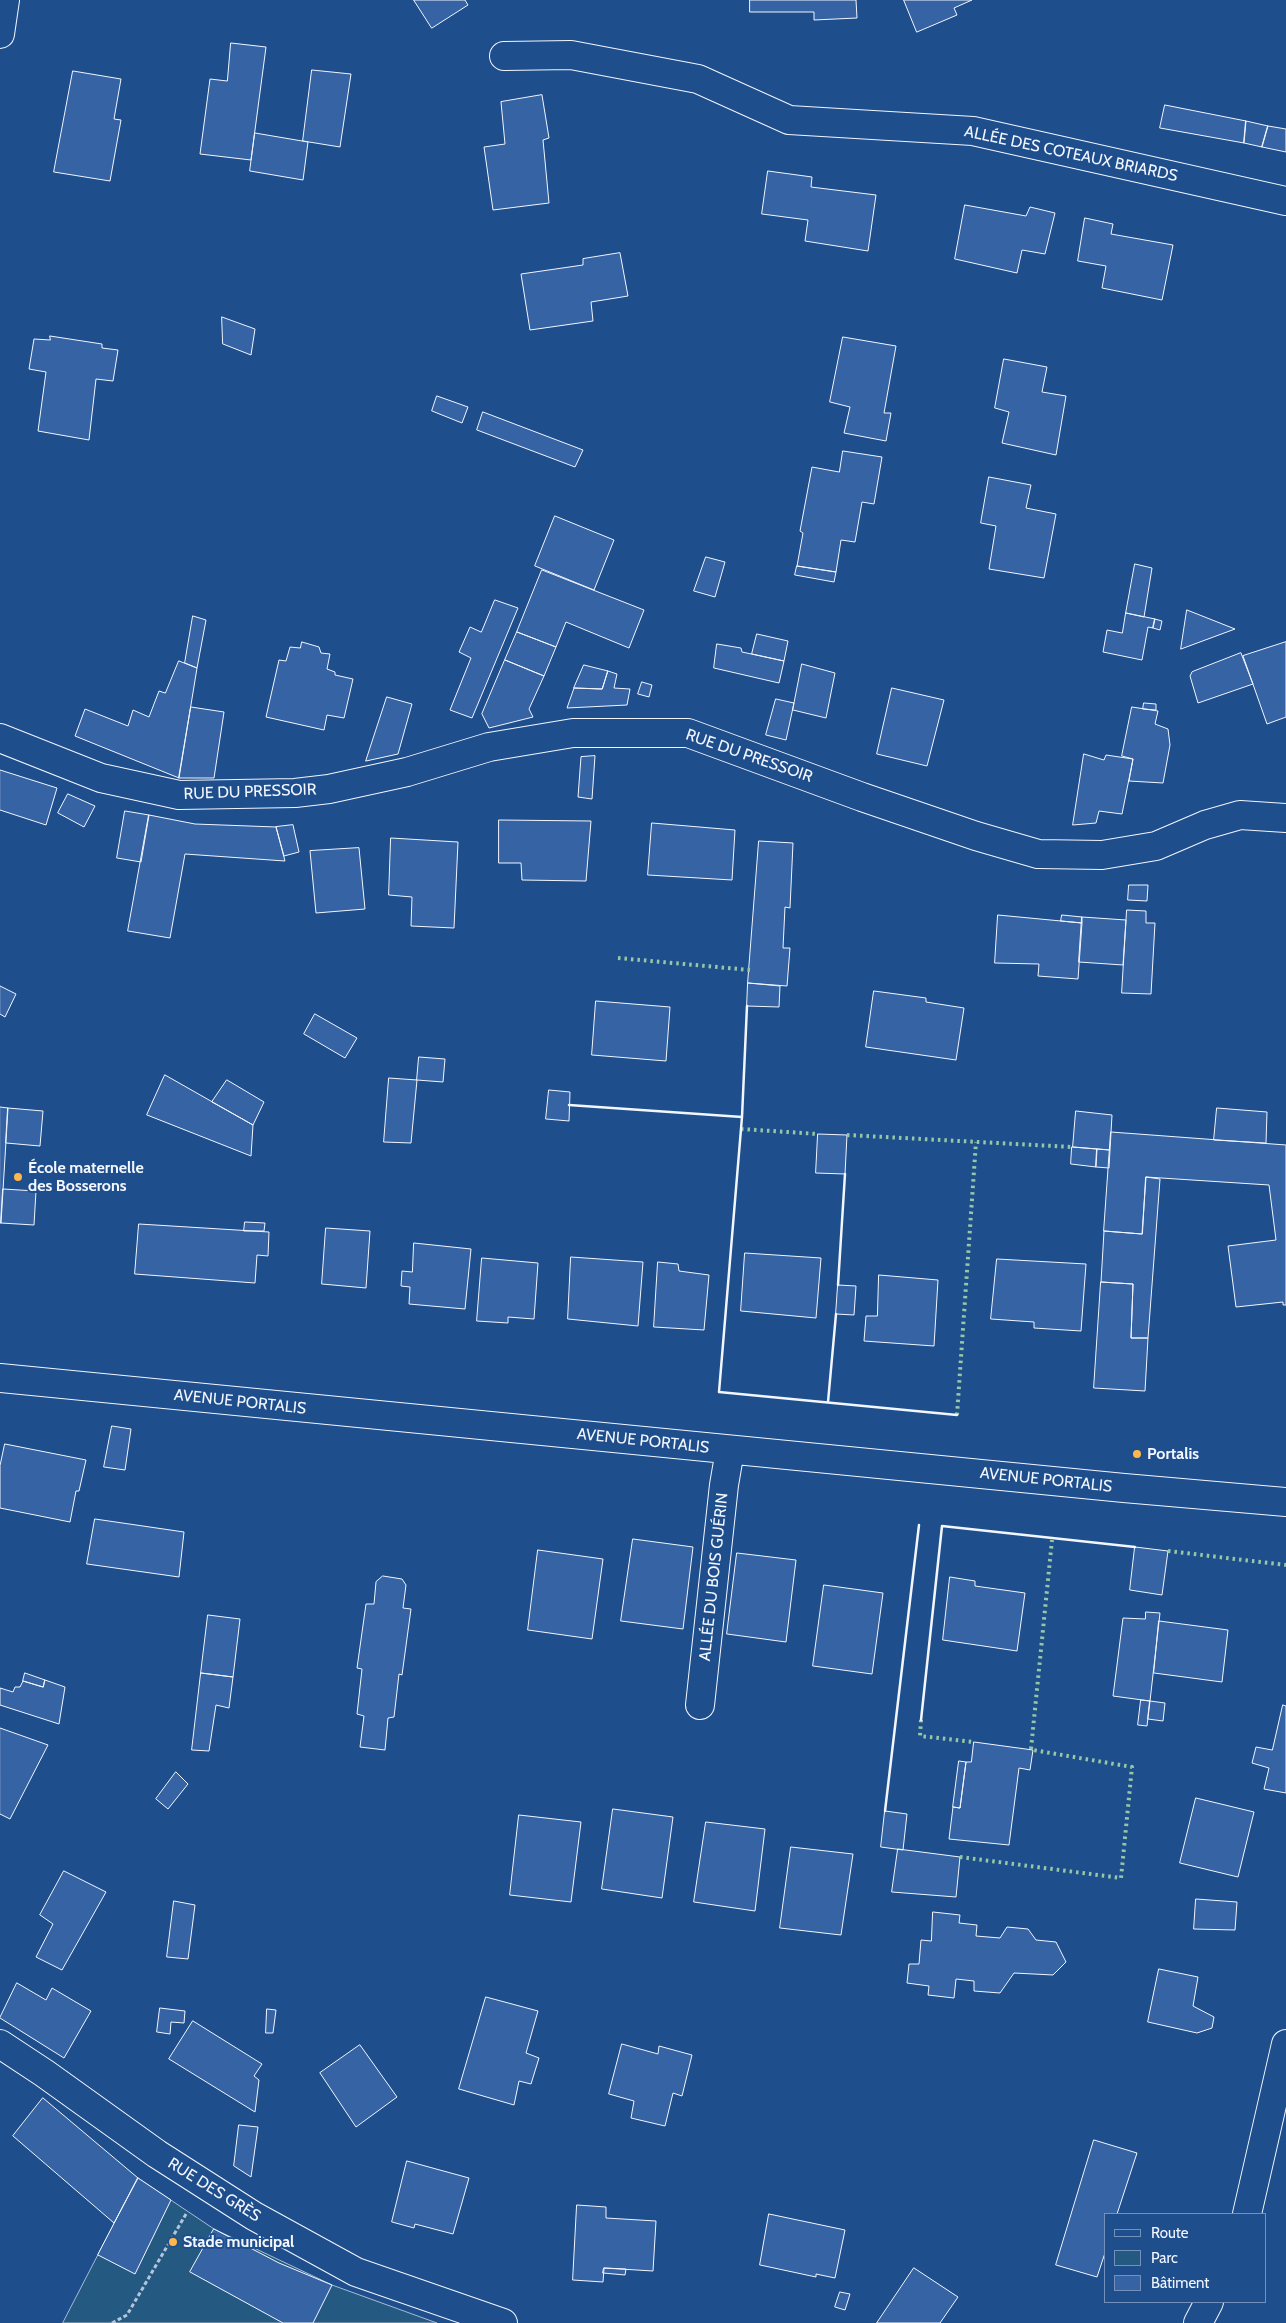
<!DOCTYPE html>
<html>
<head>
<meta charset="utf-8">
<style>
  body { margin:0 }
  #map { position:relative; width:1286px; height:2323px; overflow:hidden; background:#1f4e8c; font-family:Cabin,sans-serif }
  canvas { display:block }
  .legend { position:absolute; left:1104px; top:2213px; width:162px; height:90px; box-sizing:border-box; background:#1f4e8c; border:1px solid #7391ba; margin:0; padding:6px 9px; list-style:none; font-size:15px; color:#f2f6ff }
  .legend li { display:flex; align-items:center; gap:10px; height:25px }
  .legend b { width:25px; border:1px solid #7391ba }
</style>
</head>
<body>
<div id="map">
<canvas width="1286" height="2323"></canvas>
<ul class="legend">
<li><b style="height:6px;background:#1f4e8c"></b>Route</li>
<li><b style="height:14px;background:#245a82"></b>Parc</li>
<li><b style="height:14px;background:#3563a3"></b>Bâtiment</li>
</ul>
</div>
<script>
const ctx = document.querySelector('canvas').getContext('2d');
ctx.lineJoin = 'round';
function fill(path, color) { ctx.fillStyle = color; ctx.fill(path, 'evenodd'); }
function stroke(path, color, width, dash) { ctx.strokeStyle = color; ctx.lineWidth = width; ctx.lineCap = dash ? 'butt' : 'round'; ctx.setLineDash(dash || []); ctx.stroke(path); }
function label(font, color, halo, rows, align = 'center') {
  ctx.font = font + ' Cabin,sans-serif'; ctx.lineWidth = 4; ctx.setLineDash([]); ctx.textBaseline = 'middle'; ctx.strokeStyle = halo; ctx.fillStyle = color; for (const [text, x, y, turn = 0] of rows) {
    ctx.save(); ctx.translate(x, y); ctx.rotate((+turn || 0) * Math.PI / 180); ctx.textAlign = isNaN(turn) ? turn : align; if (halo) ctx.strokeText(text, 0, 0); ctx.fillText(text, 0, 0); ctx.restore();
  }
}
const green = new Path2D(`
  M138 2178 214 2229 332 2285 437 2323H63Z`);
const building = new Path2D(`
  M414 0H465L468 5 432 28Z
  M750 0H856L857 18 814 20V12H750Z
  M904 0H972L954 8 957 15 917 32Z
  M231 43 266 47 251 160 200 154 210 79 227 81Z
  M312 70 351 74 340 147 303 141Z
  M73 71 121 79 114 119 121 120 110 181 54 172Z
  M542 95 549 138 543 140 549 203 493 210 484 147 505 144 501 102Z
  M1165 105 1246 121 1244 143 1160 128Z
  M1246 121 1268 126 1262 147 1244 143Z
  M1268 126 1286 129V152L1262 147Z
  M255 133 308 142 303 180 250 171Z
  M768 171 812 177 811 187 876 195 868 251 805 241 808 220 762 214Z
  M965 205 1026 216 1030 207 1055 213 1045 254 1022 250 1017 273 955 259Z
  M1085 218 1113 224 1111 234 1173 245 1162 300 1102 288 1106 266 1078 261Z
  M620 253 628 296 591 302 593 321 530 330 521 274 583 265V259Z
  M222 317 255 329 251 355 223 344Z
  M50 336 102 344V348L118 350 113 381 96 379 89 440 38 431 46 372 29 369 34 339 50 340Z
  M843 337 896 346 884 413H891L886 441 844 433 850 407 830 402Z
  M1004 359 1047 367 1042 392 1066 396 1056 455 1002 443 1009 412 995 408Z
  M437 396 468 407 462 423 432 411Z
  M483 412 583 450 575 467 477 430Z
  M843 451 882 457 874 504 862 502 855 542 841 540 836 572 797 566 803 533 800 531 812 467 839 472Z
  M989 477 1031 485 1026 508 1056 514 1044 578 989 569 996 526 981 523Z
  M555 516 614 540 594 590 535 566Z
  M706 557 725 562 715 597 694 591Z
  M1135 564 1152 568 1144 617 1126 613Z
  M797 566 836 572 834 582 795 575Z
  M542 570 644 610 629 648 566 622 556 647 517 632Z
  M495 600 518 608 472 718 450 710 471 658 459 652 470 627 481 632Z
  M1187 610 1235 629 1181 649Z
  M1126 613 1155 619 1153 628 1148 627 1142 660 1103 652 1107 630 1122 633Z
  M193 616 206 620 197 668 185 663Z
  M1155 619 1162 621 1160 630 1153 628Z
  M517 632 556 647 544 676 505 660Z
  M757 634 788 641 784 661 752 654Z
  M302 642 319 647 321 653 330 654 327 669 335 672V675L353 679 344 718 327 715 324 730 266 717 279 660 286 661 290 647 300 648Z
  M1286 642V717L1267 724 1243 656Z
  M717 644 741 648 742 652 784 661 779 683 714 668Z
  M1241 653 1253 684 1198 703 1190 676 1192 672Z
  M505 660 544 676 529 709 533 717 489 728 482 714Z
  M179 661 197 668 179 778 75 736 85 709 128 726 133 710 149 717 159 691 165 693Z
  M802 664 835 673 826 718 793 710Z
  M584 665 608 671 602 689 574 688Z
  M608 671 617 674 614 688 630 689 627 705 567 708 574 688 602 689Z
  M642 682 652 685 649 697 638 694Z
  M892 688 944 700 927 766 877 754Z
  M387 697 412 704 398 754 366 761Z
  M776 699 794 703 786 740 766 735Z
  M1144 703 1156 704V710L1143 709Z
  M191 707 224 712 214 778H179Z
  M1132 707 1158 711 1155 724 1168 729 1170 745 1163 783 1129 781 1133 759 1122 756Z
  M1084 754 1104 760 1106 755 1133 759 1122 814 1099 811 1096 823 1073 825Z
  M595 756 592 799 578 797 581 757Z
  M0 770 57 788 46 825 0 810Z
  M68 794 95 806 84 827 58 813Z
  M125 811 149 815 141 862 117 858Z
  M149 815 195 824 276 827 285 861 185 854 170 938 128 931Z
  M499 820 591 821 586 881 522 880 521 863H499Z
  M652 823 735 830 732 880 648 875Z
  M293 825 299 852 284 856 276 827Z
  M391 838 458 842 454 928 411 926 412 897 389 895Z
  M759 841 793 843 790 908 785 907 783 948H790L787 986 748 983Z
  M359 848 365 909 316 913 310 851Z
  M1129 885H1148L1147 901 1128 900Z
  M1127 910 1146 911V923H1155L1151 994 1122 993Z
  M998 915 1082 923 1078 979 1038 976 1039 964 995 963Z
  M1062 915 1082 917V923L1061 921Z
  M1082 917 1126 920 1123 965 1079 962Z
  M748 983 780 986 779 1007 747 1006Z
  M0 986 16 994 5 1017 0 1014Z
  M874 991 926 998V1002L964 1008 956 1060 866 1047Z
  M596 1001 670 1007 666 1061 592 1055Z
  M315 1014 357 1038 345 1058 304 1034Z
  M419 1057 445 1059 443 1082 417 1080Z
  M165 1075 253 1125 251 1156 147 1115Z
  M389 1078 417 1080 411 1143 384 1142Z
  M227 1080 264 1102 253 1125 212 1102Z
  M549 1090 570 1092 569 1121 546 1119Z
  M0 1107 8 1108 1 1223H0Z
  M8 1108 43 1111 40 1146 6 1143Z
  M1217 1108 1267 1112 1266 1143 1214 1140Z
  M1076 1111 1112 1115 1110 1150 1073 1147Z
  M1111 1132 1286 1145V1305H1283V1302L1236 1307 1228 1246 1276 1240 1269 1185 1146 1177 1142 1234 1104 1231Z
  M818 1134 847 1135 845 1174 816 1173Z
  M1072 1147 1097 1149 1096 1167 1071 1164Z
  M1097 1149 1110 1150 1109 1168 1096 1167Z
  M1146 1177 1160 1179 1148 1338H1131L1133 1284 1101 1282 1104 1231 1142 1234Z
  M3 1189 36 1191 34 1225 1 1223Z
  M245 1222 265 1223 264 1231H244Z
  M139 1224 269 1232 268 1256 257 1255 255 1283 135 1274Z
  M326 1228 370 1231 366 1288 322 1284Z
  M414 1243 471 1249 465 1309 409 1304 410 1287 401 1286 402 1271 412 1272Z
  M745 1253 821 1258 816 1318 741 1311Z
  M571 1257 643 1262 638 1326 568 1319Z
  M482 1258 538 1263 534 1319 508 1317V1323L477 1321Z
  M997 1259 1086 1264 1081 1331 1034 1328V1322L991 1319Z
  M658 1262 678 1264 679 1271 709 1275 704 1330 654 1327Z
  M879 1275 938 1280 934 1346 864 1341 866 1316H877Z
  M1101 1282 1133 1284 1131 1338H1148L1145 1391 1094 1388Z
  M838 1285 856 1286 854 1315 836 1314Z
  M112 1426 131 1429 125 1470 104 1467Z
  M5 1444 86 1460 79 1491H76L70 1522 0 1508V1466Z
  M95 1519 184 1532 179 1577 87 1564Z
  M633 1539 693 1547 683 1629 621 1621Z
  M1135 1547 1168 1551 1162 1595 1130 1590Z
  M538 1550 603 1559 592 1639 528 1630Z
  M737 1553 796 1560 786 1642 727 1634Z
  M383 1576 402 1579 406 1585 403 1608 411 1609 402 1675 399 1674 394 1717 388 1718 385 1750 360 1747 364 1716 357 1714 362 1669 357 1668 366 1604H374L376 1582Z
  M950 1577 975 1581V1586L1025 1593 1017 1651 943 1640Z
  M824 1585 883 1593 872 1674 813 1666Z
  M1146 1612 1160 1613 1150 1701 1113 1696 1123 1618 1145 1619Z
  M208 1615 240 1619 233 1677 201 1673Z
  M1159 1621 1228 1630 1222 1682 1154 1673Z
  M25 1673 45 1680 43 1687 23 1681Z
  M201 1673 233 1677 229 1708 216 1705 209 1751 192 1750Z
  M45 1680 65 1687 59 1724 0 1705V1688L13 1692 15 1687H20L23 1681 43 1687Z
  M1141 1700 1150 1701 1147 1726 1138 1725Z
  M1150 1701 1165 1703 1163 1721 1148 1719Z
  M1283 1705 1286 1706V1793L1264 1789 1269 1768 1252 1763 1256 1747 1272 1750Z
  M0 1728 48 1745 10 1819 0 1814Z
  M974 1742 1033 1750 1030 1770 1019 1768 1009 1845 949 1839 953 1807 960 1808 966 1762H971Z
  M959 1761 966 1762 960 1808 953 1807Z
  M176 1772 188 1784 168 1809 156 1799Z
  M1196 1798 1254 1812 1238 1877 1180 1863Z
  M613 1809 673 1817 662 1898 602 1889Z
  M885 1811 907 1814 903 1850 881 1847Z
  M519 1815 581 1822 571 1902 510 1895Z
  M706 1822 765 1829 755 1911 694 1902Z
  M791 1847 853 1854 841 1935 780 1928Z
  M898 1849 960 1857 956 1897 892 1892Z
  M64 1871 106 1892 62 1970 36 1957 53 1924 40 1915Z
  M1196 1899 1237 1902 1235 1930 1194 1929Z
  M174 1901 195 1905 188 1959 167 1957Z
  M933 1912 960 1915 959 1923 977 1925 976 1936 1000 1938 1007 1927 1028 1929 1036 1940 1056 1942 1066 1962 1053 1975 1014 1973 1000 1993 974 1991V1981L956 1979 954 1998 928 1995 929 1986 907 1983 909 1964H919L921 1940 931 1941Z
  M1159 1969 1198 1977 1193 2006 1214 2017 1212 2028 1197 2033 1148 2022Z
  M17 1983 46 2000 52 1988 91 2011 64 2058 0 2018Z
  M486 1997 538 2011 526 2053 539 2058 531 2084 519 2081 514 2105 459 2089Z
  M160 2008 185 2011 184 2023 171 2022 170 2034 157 2032Z
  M267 2009 276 2010 273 2033H266Z
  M193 2021 262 2064 254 2076 259 2080 255 2112 169 2059Z
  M622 2044 658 2054 659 2046 692 2055 682 2096 673 2093 665 2126 631 2118 634 2101 609 2094Z
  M360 2045 397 2097 356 2127 320 2073Z
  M43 2098 138 2178 114 2223 13 2136Z
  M239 2125 258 2127 251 2177 234 2166Z
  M1094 2140 1137 2153 1117 2214H1105V2253L1097 2277 1056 2265Z
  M407 2161 469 2178 453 2234 415 2224 414 2228 392 2222Z
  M138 2178 171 2200 135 2274 98 2255Z
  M577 2205 606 2207V2218L656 2221 653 2271 604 2268 603 2282 573 2280Z
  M769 2214 845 2230 835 2278 816 2274V2277L760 2265Z
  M214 2229 279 2263 332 2285 313 2323H283L190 2272Z
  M604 2268 626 2269 625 2275 603 2273Z
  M914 2268 958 2297 940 2323H877Z
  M840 2292 850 2294 845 2310 835 2307Z`);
const path = new Path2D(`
  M112 2323 127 2315 186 2214`);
const street = new Path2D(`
  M0 34 5 0
  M504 56 571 55 698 79 789 120 973 131 1286 201
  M0 738 101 778 179 795 295 793 329 789 407 772 489 747 573 733H688L862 797 976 836 1038 854 1102 855 1156 846 1205 825 1240 815 1286 818
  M0 1378 1124 1488 1286 1502
  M700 1705 724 1485 730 1450
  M0 2044 44 2073 157 2154 254 2216 356 2272 503 2323
  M1247 2214 1286 2044
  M1198 2323 1209 2302`);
const hedge = new Path2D(`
  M618 958 750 970
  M741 1129 818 1134
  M847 1135 1072 1147
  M957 1415 976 1142
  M1168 1551 1286 1565
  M921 1720 920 1736 974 1742
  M1031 1749 1052 1540
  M960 1857 1121 1878 1132 1767 1033 1750`);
const wall = new Path2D(`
  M569 1105 742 1117 747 1006
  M742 1117 719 1392 957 1415
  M838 1285 845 1174
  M828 1402 836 1314
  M921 1720 942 1526 1135 1547
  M885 1811 919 1525`);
const markers = [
  [18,1177,5,"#ffb74d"],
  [1137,1454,5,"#ffb74d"],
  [173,2242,5,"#ffb74d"]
];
const streetNames = [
  ["ALLÉE DES COTEAUX BRIARDS",1071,154,12],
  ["RUE DU PRESSOIR",749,756,19],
  ["RUE DU PRESSOIR",250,792,-2],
  ["AVENUE PORTALIS",240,1402,6],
  ["AVENUE PORTALIS",643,1441,6],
  ["AVENUE PORTALIS",1046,1480,6],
  ["ALLÉE DU BOIS GUÉRIN",714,1577,-84],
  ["RUE DES GRÈS",214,2190,32]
];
const poiNames = [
  ["École maternelle",28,1168],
  ["des Bosserons",28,1186],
  ["Portalis",1147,1454],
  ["Stade municipal",183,2242]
];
fill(green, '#245a82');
stroke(green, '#a8bbd7', 1);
fill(building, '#3563a3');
stroke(building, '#f2f6ff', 1);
stroke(street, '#f2f6ff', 30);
stroke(path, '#b3c4dc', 3, [4, 2.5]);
stroke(street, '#1f4e8c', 28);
stroke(hedge, '#97c8a6', 4, [2.5, 4]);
stroke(wall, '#f2f6ff', 2.5);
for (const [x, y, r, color] of markers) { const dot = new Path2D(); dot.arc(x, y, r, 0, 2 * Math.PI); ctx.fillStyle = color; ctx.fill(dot); stroke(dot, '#1f4e8c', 2); }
label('16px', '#f2f6ff', '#1f4e8c', streetNames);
label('bold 16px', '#f2f6ff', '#1f4e8c', poiNames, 'left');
</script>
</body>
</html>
